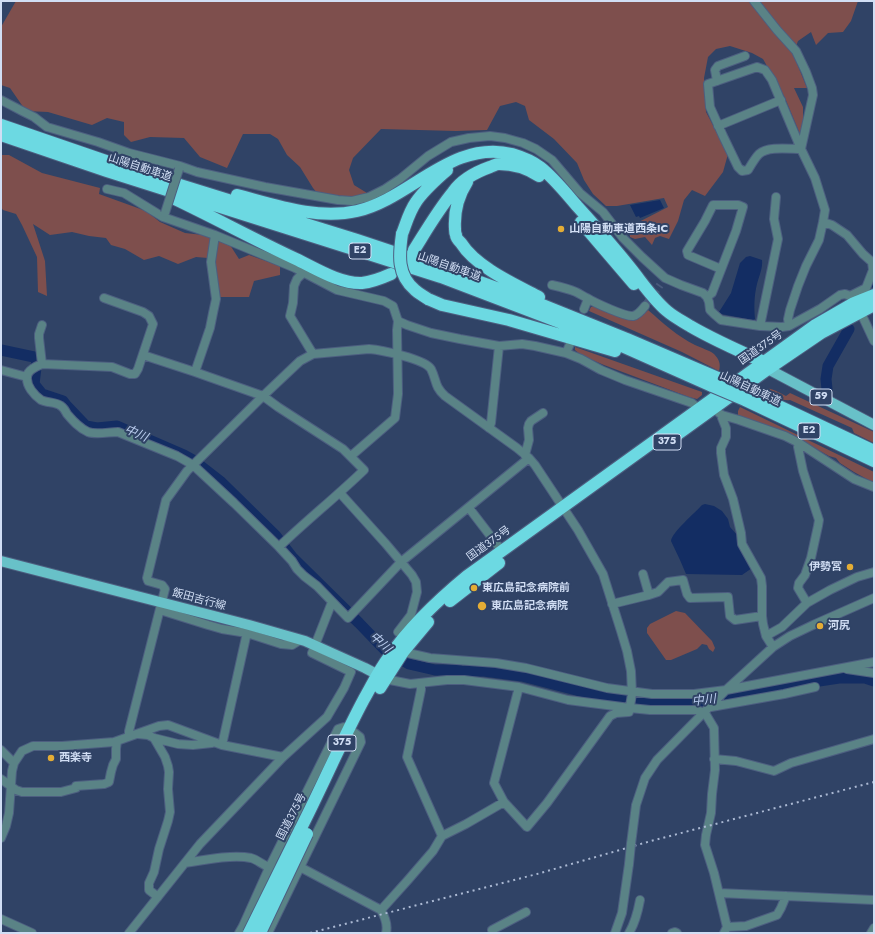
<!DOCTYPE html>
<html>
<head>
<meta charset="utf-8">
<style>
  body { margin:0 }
  #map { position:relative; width:875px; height:934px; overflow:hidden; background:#304366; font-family:Jost,sans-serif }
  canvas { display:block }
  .frame { position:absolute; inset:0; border:2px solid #d1def4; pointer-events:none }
</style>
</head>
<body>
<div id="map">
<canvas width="875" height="934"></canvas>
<div class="frame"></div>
</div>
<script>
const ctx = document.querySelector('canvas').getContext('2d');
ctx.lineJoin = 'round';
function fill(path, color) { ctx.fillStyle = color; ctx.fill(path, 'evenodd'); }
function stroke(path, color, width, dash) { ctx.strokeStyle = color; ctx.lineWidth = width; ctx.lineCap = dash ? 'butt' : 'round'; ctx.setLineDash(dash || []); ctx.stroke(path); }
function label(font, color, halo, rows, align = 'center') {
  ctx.font = font + ' Jost,"Noto Sans JP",sans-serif'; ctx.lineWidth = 4; ctx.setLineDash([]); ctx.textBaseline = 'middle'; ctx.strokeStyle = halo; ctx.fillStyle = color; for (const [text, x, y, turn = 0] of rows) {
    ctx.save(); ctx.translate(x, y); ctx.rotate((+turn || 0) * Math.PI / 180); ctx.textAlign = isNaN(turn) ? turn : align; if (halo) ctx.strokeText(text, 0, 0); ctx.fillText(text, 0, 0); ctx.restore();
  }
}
const green = new Path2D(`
  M16 1H858L851 21 843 32 828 33 816 45 811 32 798 41 793 54 807 88H794L803 107V128L800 134 785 98 763 59 752 53 730 46 716 49 708 57 704 78 706 112 728 154 723 172 705 196 692 190 684 200 678 221 669 239 660 236 655 238 652 245 645 237 635 239 630 237 629 227 668 207 664 198 617 206H606L593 194 584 180 577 163 554 139 529 120 525 106 516 102 500 106 487 130 456 131 381 129 353 158 349 170 354 185 367 193 359 197 346 198 317 193 313 188 300 167 287 155 278 139 270 134H243L227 168 200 157 184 138 150 137 131 142 124 135V122L107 118 92 125 48 112 26 111 10 88 1 85V27Z
  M1 155H9L42 173 100 188 99 194 146 211 160 222 185 233 212 236 208 258 196 257 178 264 159 256 144 260 125 249 111 245 106 238 89 236 72 232 50 235 33 224 45 261 47 296 38 292 37 257 22 225 16 214 3 210 1 207Z
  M217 241 230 245 239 259 249 255 280 266V275L254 281 249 297H220L214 265Z
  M595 306C603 310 628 322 635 320 640 319 644 313 648 310 663 323 677 336 695 345 701 348 709 350 714 354 719 359 721 364 719 371L682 352 589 311 591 307Z
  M575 347 702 392V395L697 399 689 397 604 365 581 355 575 350Z
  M764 388C772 388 778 392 786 396L790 393 874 432V443L854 433 852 428 790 400C782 402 770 392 761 390Z
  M740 407 874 472V483L854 472 840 463 836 458 829 456 799 439 746 419 738 415V411Z
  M676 611 685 613 712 641 715 648 713 652 709 649 707 645 702 644 697 649 671 660H666L647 633V628L650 624Z`);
const water = new Path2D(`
  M660 200 664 208 640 218 639 216 636 217 630 205Z
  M750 256 762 260C763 268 759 276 757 284 754 296 754 308 755 319L753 320 721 314 719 312 731 293 740 263 746 257Z
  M705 504 714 506 722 511 728 519 730 527 738 536V545L740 549 752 568 742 575 686 574 680 560 671 541C672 532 695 513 702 505Z`);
const river = new Path2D(`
  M873 282 874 281
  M1 350 34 357 37 359 34 384 42 394 63 401 66 405 86 426 97 428 117 426 184 455 193 460 220 481 276 536 293 558 359 623 385 650 409 664 435 670H459L461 672 466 671H484L522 676 607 698 643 703H677L733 698 806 683 839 678H865L874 681
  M827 389 826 379 828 366 849 329`);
const minorTunnel = new Path2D(`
  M645 306 660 285`);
const minor = new Path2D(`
  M754 1 777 30 796 51 806 72 812 88 813 95 801 149
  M717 81 715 70 718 66 745 56
  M1 100 22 111 34 117 47 127 98 142 129 153 180 166 197 172 265 187 338 200 352 201 369 197 385 189 400 179 428 156 451 142 469 138 490 136 505 138 523 143 536 149 552 160 580 193 603 212 623 238 642 257 665 278 681 285 703 293 707 297 709 302 710 310 714 314 721 320 760 326 782 327 789 326 820 309 840 295 845 294 850 296 860 311 874 341
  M718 126 781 100
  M107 189 124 193 163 217 215 235 295 268 337 290 384 301 393 306 398 321 407 325 431 333 460 339 499 346 522 344 535 346 566 353 581 359 601 370 625 380 692 403 699 409
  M823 222 832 225 847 235 863 254 872 262 873 270 866 288 850 296
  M304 272 297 279 294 286 293 303 290 316 313 354
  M552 285C561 287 569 289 576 292 580 294 583 296 587 298 595 303 626 317 633 316 638 315 642 310 645 306
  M707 297 712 293 736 231 743 207 738 205H713L705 221 687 251 688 255 721 269
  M104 298 143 312 149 316 153 324 138 369 135 374H130L112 367 42 364C37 366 27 370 27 377 26 386 34 395 41 400 47 403 56 402 61 406 64 408 66 412 67 414 73 421 79 428 88 432 96 435 109 432 118 432L177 456 193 465 234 503 279 547 292 561 297 569 304 576 317 586 348 618 401 562 529 458
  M584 309 588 299
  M42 325 39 334V338L42 364
  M760 326 778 239 774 219 776 197
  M789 326 788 319 790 310 798 286 806 266 819 240 823 222 825 210 815 178 801 149 772 80 765 70 757 67 708 84 710 107 723 136 738 167 742 171 748 170C751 165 755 158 759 154 768 146 789 149 801 149
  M566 353 570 344
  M143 355 195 372 263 396 278 407 343 449 364 470C336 497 306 521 279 547
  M1 370 27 377
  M195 372 210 328 213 313 216 299 211 262 215 235
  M719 413 722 415 739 420 785 436 799 443 854 479 874 487
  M722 415V418L726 428V437L721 448V453L724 475 733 499 741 533 742 544 761 578 762 586V616L763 624 766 636 773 647
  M489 428 491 423 499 346
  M799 443 798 447 803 471 816 511 819 520 818 526 811 558 805 575 799 583 798 588 807 603
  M525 455 529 440 528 428 529 424 531 421 543 413
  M351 456 395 418 398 394 397 330 398 321
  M340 493 386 544 412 575 416 582 417 592 411 615 398 632
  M469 508 502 551
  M643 574 649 595
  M612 604 649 595 658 592 668 582 683 580 687 594 690 598 728 597 730 616 735 620 762 616
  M160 610 208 625 222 629 247 633 281 644 292 645 300 640
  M766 636 782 627 807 603 830 590 857 577 874 572
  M405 650 408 653 430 658 496 663 526 668 607 688 652 694H694L726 690 874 662
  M847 669 874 673
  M385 679 410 684 447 680H464L519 687 568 700 630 708 650 710H696L705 713 714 728 715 770 712 794 711 813 706 835 705 845 714 873 727 927 724 933
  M421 684V690L407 757 442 836
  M711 707 784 694 815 687
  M138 734 148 735 154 738 165 757 168 766 169 772 168 789 170 812 168 821 159 849 154 872 149 883V890L158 897
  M129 736V731L165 589 162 585 148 581 147 578 166 500 187 471 263 396 300 361 313 354 369 349C381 350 425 359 431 369 437 381 434 386 445 396L517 448 529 458 535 465 578 530 603 574 621 631 627 651 631 671 632 694 629 712 616 713 610 716 547 803 527 827 504 802 466 824 442 836 433 851 408 880 381 910
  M154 738 178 744 193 745 212 743
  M222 745 248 628
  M1 750 14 763
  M714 759 736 761 774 771 791 763 874 739
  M1 779 16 790 22 792H61L76 788V786L104 784 109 782 111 772 113 765 116 759V749L117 741
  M504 802 494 783 519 687
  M1 838 6 826 9 813 12 771 14 763 22 751 33 746H62L114 742 159 726 168 725 222 745 283 757
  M631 844 636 805 645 778 657 760 726 690 773 647 790 636 813 625 874 598
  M185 863C203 860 233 854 251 858 259 860 265 868 274 868
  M287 867H300L381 910C385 917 388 925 386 933
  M719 893 874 900
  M1 919 32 933
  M727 927 746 926 777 915 781 908 786 896
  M129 933 200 844 283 757 327 717 344 688 351 672 312 653 332 602
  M239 933 243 926 269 868 338 729 344 727 349 729
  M268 933 361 742 360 737 355 733
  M493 933 492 930 526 912
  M615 933 622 913 629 864
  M629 933C635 923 638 911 640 900
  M672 933 675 932 677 933
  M871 933 874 928`);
const major = new Path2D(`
  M768 369 874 425
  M1 561 249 625 305 641 365 668 384 678`);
const highway = new Path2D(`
  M1 125 138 172 357 240 444 269 540 304 627 339 718 378
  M1 135 107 171 353 249 441 277 622 346 712 386
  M467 182C458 196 454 212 455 229 455 231 455 233 456 235 456 238 459 241 461 243 476 267 514 284 539 297
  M237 195C275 205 317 220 357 211 410 199 452 139 512 154 522 157 532 161 540 167 554 178 565 192 577 206 596 227 615 248 632 270 643 284 653 299 667 311 674 317 682 321 690 326 714 340 739 351 764 362L767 368
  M175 199C215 218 255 240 296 259 315 268 340 284 362 283 372 282 382 278 391 274
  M581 222 634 284
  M402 234C406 224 409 212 416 202 424 190 436 180 447 170
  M414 250C426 231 438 210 453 192 462 179 476 172 490 167 493 166 496 164 499 164 514 164 527 168 539 176
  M428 299 442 305 509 320 615 351
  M753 394 874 451
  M745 400 874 461
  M671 439 768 369 821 333 874 305
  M450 601 499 563
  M380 688 403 652 428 622
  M300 830C322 787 341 742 364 699 372 685 379 670 389 657 410 626 438 600 467 576L814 326 854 303 874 295`);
const rail = new Path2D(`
  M310 933 537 874 651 841 874 782`);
const minorBridge = new Path2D(`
  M165 213 179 169
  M629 864 631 844`);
const highwayBridge = new Path2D(`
  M402 234C399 255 397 275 415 290 419 294 424 296 428 299
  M718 378 753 394
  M712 386 745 400
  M249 933 300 830
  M260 933 307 834`);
const markers = [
  [561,229,4,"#e4ad35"],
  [850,567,4,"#e4ad35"],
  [474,588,4,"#e4ad35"],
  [482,606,5,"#e4ad35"],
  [820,626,4,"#e4ad35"],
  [51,758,4,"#e4ad35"]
];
const shields = [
  [360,251,22],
  [821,397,22],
  [809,431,22],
  [667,442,28],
  [342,743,28]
];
const shieldNames = [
  ["E2",360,251],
  ["59",821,397],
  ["E2",809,431],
  ["375",667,442],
  ["375",342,743]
];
const streetNames = [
  ["山陽自動車道",140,168,18],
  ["山陽自動車道",449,267,19],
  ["国道375号",761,348,-35],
  ["山陽自動車道",750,389,25],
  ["国道375号",489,544,-36],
  ["飯田吉行線",199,600,15],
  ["国道375号",292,817,-63]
];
const poiNames = [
  ["山陽自動車道西条IC",569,229],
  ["伊勢宮",842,567,"right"],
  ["東広島記念病院前",482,588],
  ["東広島記念病院",491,606],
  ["河尻",828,626],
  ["西楽寺",59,758]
];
const waterNames = [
  ["中川",136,434,23],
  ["中川",380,643,42],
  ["中川",704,701,-6]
];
fill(green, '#7e4f4d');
fill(water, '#132d63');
stroke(river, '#132d63', 11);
stroke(minorTunnel, '#485a7b', 8, [8, 4]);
stroke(minor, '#4d5f80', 10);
stroke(major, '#4d5f80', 12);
stroke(highway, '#4d5f80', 14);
stroke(minor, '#5a8386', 8);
stroke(major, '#68c1c8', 10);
stroke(highway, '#6cd9e2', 12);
stroke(rail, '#abb9d3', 2, [2, 4]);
stroke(minorBridge, '#4d5f80', 10, []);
stroke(highwayBridge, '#4d5f80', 14, []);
stroke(minorBridge, '#5a8386', 8);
stroke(highwayBridge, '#6cd9e2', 12);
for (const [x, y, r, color] of markers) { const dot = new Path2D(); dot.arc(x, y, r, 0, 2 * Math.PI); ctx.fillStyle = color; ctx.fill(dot); stroke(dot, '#304366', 1.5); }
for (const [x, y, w] of shields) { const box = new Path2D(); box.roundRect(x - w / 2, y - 8, w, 16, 3); ctx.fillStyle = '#304366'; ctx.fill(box); stroke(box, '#d1def4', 1); }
label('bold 10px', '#d1def4', null, shieldNames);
label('11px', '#d1def4', '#304366', streetNames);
label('bold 11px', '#d1def4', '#304366', poiNames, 'left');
label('italic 12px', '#bdd0f2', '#304366', waterNames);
</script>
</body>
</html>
